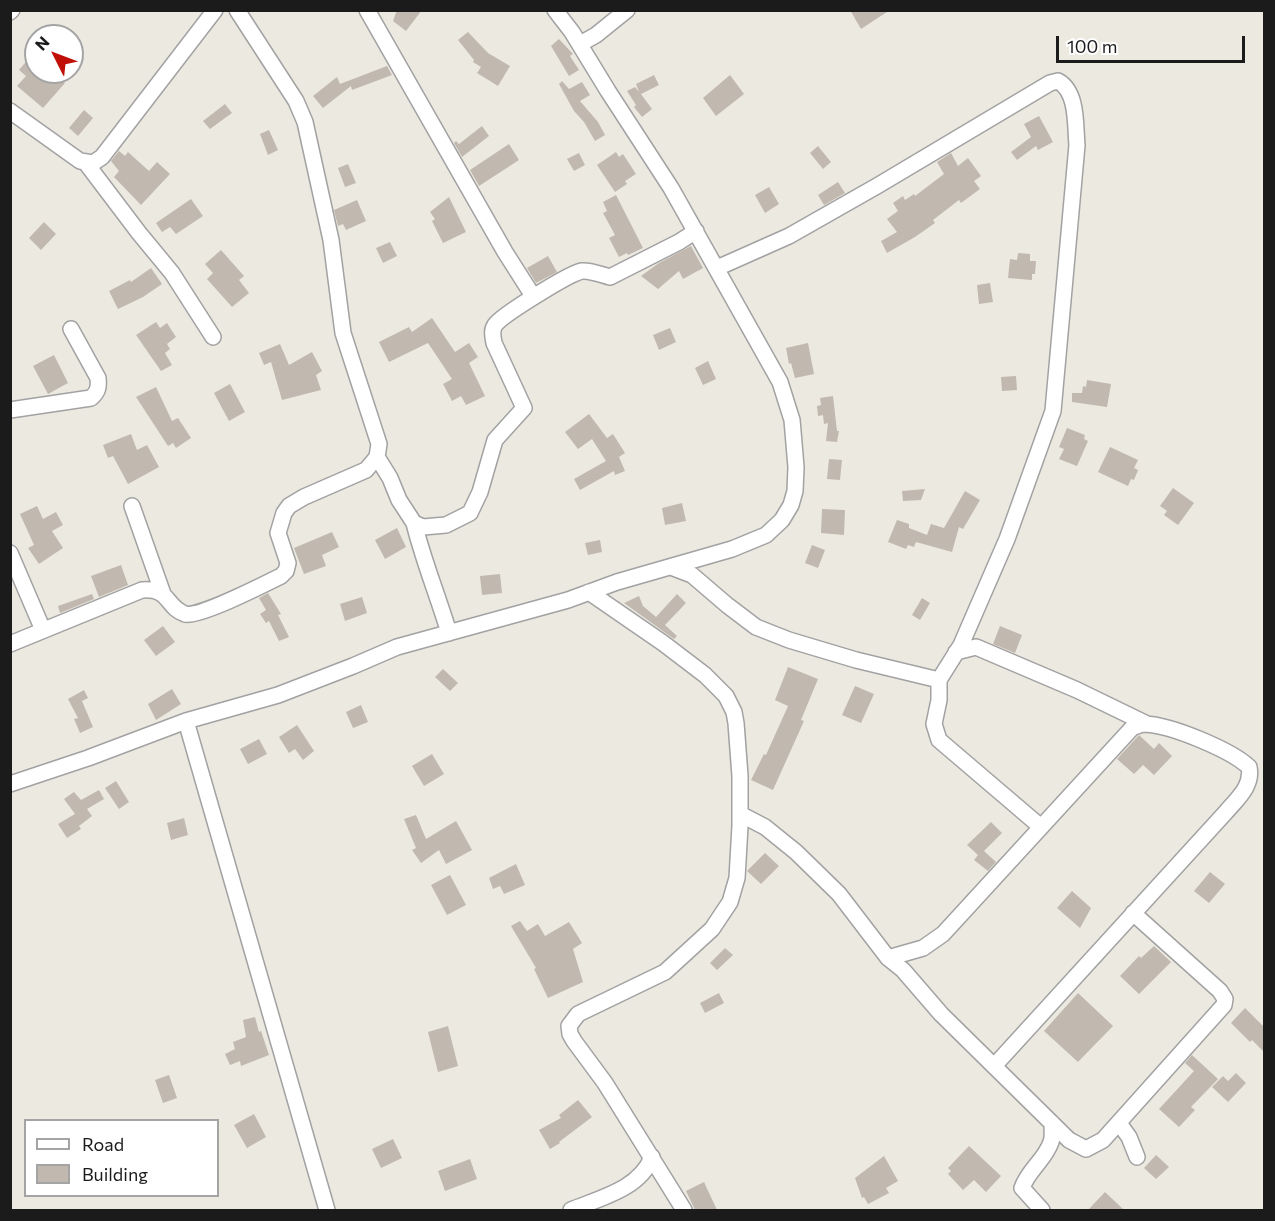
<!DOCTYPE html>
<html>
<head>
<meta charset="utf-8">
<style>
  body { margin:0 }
  #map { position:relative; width:1275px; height:1221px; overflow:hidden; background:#ece9e1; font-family:Commissioner,sans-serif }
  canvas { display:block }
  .frame { position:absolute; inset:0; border:12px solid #1b1b1b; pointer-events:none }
  .legend { position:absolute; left:24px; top:1119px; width:195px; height:78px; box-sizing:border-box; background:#fff; border:2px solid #a4a4a4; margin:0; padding:8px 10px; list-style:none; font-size:18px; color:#1b1b1b }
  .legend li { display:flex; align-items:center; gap:12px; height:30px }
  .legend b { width:30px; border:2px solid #a4a4a4 }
  .north { position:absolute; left:24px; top:24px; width:60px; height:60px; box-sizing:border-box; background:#fff; border:2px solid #a4a4a4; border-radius:50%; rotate:312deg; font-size:16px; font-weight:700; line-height:24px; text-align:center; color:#1b1b1b }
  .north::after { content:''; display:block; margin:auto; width:21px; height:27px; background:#c00f06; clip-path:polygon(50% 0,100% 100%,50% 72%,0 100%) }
  .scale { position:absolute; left:1056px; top:36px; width:189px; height:27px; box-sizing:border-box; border:3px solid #1b1b1b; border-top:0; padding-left:8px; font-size:18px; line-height:21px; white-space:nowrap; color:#1b1b1b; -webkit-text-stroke:4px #fff; paint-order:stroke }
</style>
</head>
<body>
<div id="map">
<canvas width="1275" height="1221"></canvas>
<div class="frame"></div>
<ul class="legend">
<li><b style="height:8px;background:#fff"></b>Road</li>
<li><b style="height:16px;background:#c1b8b0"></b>Building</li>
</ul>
<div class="north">N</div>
<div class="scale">100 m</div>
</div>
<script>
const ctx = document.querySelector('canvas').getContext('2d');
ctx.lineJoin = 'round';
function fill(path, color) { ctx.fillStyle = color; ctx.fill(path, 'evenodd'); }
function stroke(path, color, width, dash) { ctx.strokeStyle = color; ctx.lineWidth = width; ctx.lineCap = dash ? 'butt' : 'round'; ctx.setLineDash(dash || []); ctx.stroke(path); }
const building = new Path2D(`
  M397 10H422L406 31 393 21Z
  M850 10H890L861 29Z
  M468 32 488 53 510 66 498 86 477 73 481 67 473 62 474 60 458 40Z
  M559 39 573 54 570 56 579 70 569 76 551 46Z
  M36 50V72H52L65 83 43 108 17 86 26 76 19 70Z
  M387 66 392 75 352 90 351 86 323 108 313 96 337 77 340 84Z
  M654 75 659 85 641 94 652 109 642 117 634 107 636 105 627 91 635 87 639 92 636 84Z
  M730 75 744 94 716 116 703 98Z
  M562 81 569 89 582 82 590 95 580 101 598 122 605 135 595 141 584 122 574 111 559 84Z
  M225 104 232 113 210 129 203 121Z
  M84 110 93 118 78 136 69 128Z
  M1039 116 1053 142 1038 150 1036 146 1017 160 1011 152 1031 137 1024 124Z
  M482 126 489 136 462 157 454 143 456 141 459 144Z
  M269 130 278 150 268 155 260 134Z
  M509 144 519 160 479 186 470 170Z
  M818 146 831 162 823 169 810 153Z
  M119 151 125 156 128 152 149 171 157 162 170 174 141 205 114 177 119 171 111 161Z
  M616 152 619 157 623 154 636 174 625 181 627 184 615 192 597 165Z
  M579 153 585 165 574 171 567 159Z
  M951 153 958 166 968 158 981 176 974 181 980 189 961 203 959 200 933 220 935 223 915 237 887 253 881 241 897 232 887 219 898 211 893 203 903 196 905 200 914 194 915 196 944 174 937 162Z
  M348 164 356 183 345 187 338 168Z
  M838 182 845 193 824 205 818 195Z
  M769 187 779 204 765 213 755 195Z
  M616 195 643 248 628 255 627 253 619 257 609 238 615 235 603 213 607 211 603 202Z
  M449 197 466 232 443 243 432 221 435 219 430 212Z
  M191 199 203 216 176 234 170 227 162 232 156 223Z
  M357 200 366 221 346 230 343 224 338 226 334 210Z
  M44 222 56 234 41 250 29 238Z
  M390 242 397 256 383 263 376 248Z
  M691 246 703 268 683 279 679 271 658 289 641 276 659 263Z
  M221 250 244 276 239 280 249 293 232 307 207 279 213 273 205 264Z
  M1018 253 1030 254V261H1036L1035 274H1032V280L1008 278 1010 259 1017 260Z
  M548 256 557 272 536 283 527 268Z
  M151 268 162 284 143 297 118 309 109 291 130 280 131 282Z
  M990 283 993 302 979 304 977 285Z
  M432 318 455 352 469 343 478 357 469 363 485 396 466 405 461 396 452 401 443 384 452 379 428 343 389 362 379 342 409 327 412 332Z
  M156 322 160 328 167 323 176 337 167 344 170 349 165 353 172 365 161 371 136 335Z
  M670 328 676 342 659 350 653 335Z
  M808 343 814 374 795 378 791 363 789 364 786 348Z
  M280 344 289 365 312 352 322 371 316 375 321 390 282 400 271 362 264 365 259 353Z
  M54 355 68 383 48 394 33 366Z
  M708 361 716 379 703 385 695 368Z
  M1016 376 1017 390 1002 391 1001 377Z
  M1087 380 1111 384 1107 407 1072 402V393H1082L1083 386 1086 387Z
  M230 384 245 412 229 421 214 393Z
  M156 387 172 421 178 418 191 438 176 448 173 443 168 446 136 397Z
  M833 396 837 431H839L837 442 826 441 828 423 824 424 823 415 818 416 817 406 821 405 820 398Z
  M589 414 607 438 613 434 625 453 619 457 625 471 615 475 614 471 580 490 574 479 606 461 592 439 578 449 565 432Z
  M1067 428 1085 435 1084 439 1088 441 1077 466 1059 459 1064 449 1059 447Z
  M131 434 137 450 147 445 159 467 128 484 113 456 108 458 103 445Z
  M1110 447 1138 460 1134 468 1138 470 1134 480 1131 479 1128 486 1098 472Z
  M829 459 842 460 840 480 827 479Z
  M1173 488 1194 503 1178 525 1164 515 1167 511 1160 506Z
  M925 489 921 500 903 501 902 491Z
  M965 491 980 500 963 529 959 527 952 552 916 542 914 547 908 545 906 549 888 542 897 520 909 524V528L927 535 931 524 944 528Z
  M682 503 686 521 665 525 662 508Z
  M37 506 43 519 56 512 63 525 52 531 63 548 39 564 28 548 34 545 20 514Z
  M822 509 845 510 844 535 821 533Z
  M397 528 406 547 385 559 375 540Z
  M332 532 339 547 322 555 326 566 304 574 294 548Z
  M600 540 602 552 588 555 585 543Z
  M812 545 825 550 818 568 805 563Z
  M121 565 128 585 99 597 91 576Z
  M500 574 502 593 482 595 480 576Z
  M268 593 281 614 278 615 289 637 279 641 269 621 266 623 260 614 266 610 259 598Z
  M92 594 94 599 60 613 58 606Z
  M677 594 686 603 665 625 677 636 674 639 624 603 639 596 643 606 656 617Z
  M362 597 367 613 345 621 340 604Z
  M922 598 930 603 920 620 912 615Z
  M163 626 175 642 156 656 144 640Z
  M1000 626 1022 635 1015 653 993 644Z
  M788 667 818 679 801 720 804 721 773 790 751 780 764 754 766 755 788 706 775 700Z
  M443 669 458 683 450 691 435 677Z
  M855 686 874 694 861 723 842 715Z
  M172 689 181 704 156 720 148 704Z
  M84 690 88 698 82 701 93 727 80 733 74 719 78 718 68 699Z
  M361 705 368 722 353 728 346 712Z
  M297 725 314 751 303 760 295 749 289 753 279 737Z
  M1139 735 1154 749 1159 743 1172 756 1154 775 1143 765 1134 774 1117 759Z
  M259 739 267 754 248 764 240 749Z
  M432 754 444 774 424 786 412 766Z
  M116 781 129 802 119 809 105 788Z
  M99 790 104 799 87 809 92 816 79 826 81 829 67 838 58 824 75 814 64 799 74 792 81 800Z
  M416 815 426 839 456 821 472 850 446 864 439 850 421 863 412 850 416 848 404 819Z
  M184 818 188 835 171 840 167 823Z
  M991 822 1002 833 984 851 996 862 988 871 974 860 978 855 967 845Z
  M765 853 779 866 761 884 747 871Z
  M516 864 525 885 504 894 500 886 493 889 489 878Z
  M1210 872 1225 884 1209 903 1194 891Z
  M450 875 466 905 447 915 431 885Z
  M1072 891 1091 908 1080 928 1057 908Z
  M520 921 527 931 538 924 545 936 569 922 582 943 573 949 583 982 548 998 534 969 536 968 511 926Z
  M1154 946 1171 962 1139 994 1120 976 1139 956 1141 958Z
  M725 948 733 955 717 970 710 963Z
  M719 993 724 1003 705 1013 700 1003Z
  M1078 993 1113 1026 1078 1062 1044 1031Z
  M1245 1008 1264 1027V1052L1252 1040 1250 1042 1231 1023Z
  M255 1017 259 1032 261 1031 269 1055 241 1066 240 1061 230 1065 225 1054 235 1049 233 1042 246 1037 243 1020Z
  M448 1026 458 1066 438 1072 428 1032Z
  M1192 1055 1218 1079 1191 1107 1195 1110 1179 1127 1159 1109 1194 1071 1185 1063Z
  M1236 1073 1246 1083 1228 1102 1212 1087 1223 1076 1228 1081Z
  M169 1075 177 1098 163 1103 155 1080Z
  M578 1100 592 1117 559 1142 560 1143 550 1149 539 1130 561 1118 559 1115Z
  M254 1114 266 1137 247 1148 234 1125Z
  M393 1139 402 1158 381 1168 372 1149Z
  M969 1146 1001 1176 986 1192 974 1180 963 1190 948 1174 951 1171 948 1168Z
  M1156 1155 1169 1167 1156 1179 1144 1168Z
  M884 1156 898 1181 886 1188 889 1193 868 1204 864 1197 862 1198 855 1178Z
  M470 1159 477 1179 445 1191 438 1171Z
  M704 1182 717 1210H695L686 1191Z
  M1105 1192 1124 1210H1088Z`);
const minor = new Path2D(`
  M367 10 505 252 533 296
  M10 12 12 10
  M580 44 596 35 627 10
  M10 111 80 161 93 163 102 157 215 10
  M86 163 139 233 172 273 213 337
  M717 268 789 236 877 186 1050 83 1058 81C1078 92 1075 125 1077 145L1053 411 1007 539 961 645 939 680V700L934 724 939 740 1041 827
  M10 410 91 398C98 392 99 387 98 378L71 329
  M377 457 390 478 399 500 414 523 423 527 446 525 470 513 480 492 495 440 524 408 494 343C493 336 491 331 495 325 502 315 570 273 582 271 590 270 602 275 610 277L679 242 696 231
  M132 506 163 594
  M414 523C423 560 438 596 449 633
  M10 553 43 630
  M671 567 692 575 727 605 756 627 789 640 856 660 939 680
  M589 592 663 643 705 675 726 696 734 712 736 723 740 776V826L737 878 730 902 712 929 665 972 578 1014 569 1026 570 1034 574 1041 605 1083 684 1210
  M10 644 142 590C171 588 165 607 185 614 198 618 265 584 281 576L286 571 288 563 278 533 284 513 289 506 304 497 366 470 377 457 379 444 343 333 331 240 305 122 296 101 237 10
  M956 652 976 647 1077 690 1147 724
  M186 721 327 1210
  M10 784 88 758 186 721 278 695 353 666 397 647 568 600 617 582 732 549 766 535 782 520 791 505 795 491 796 467 792 420 780 382 671 188 608 91 572 32 555 10
  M740 814 765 827 796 852 839 894 888 958 903 970 941 1014 1069 1140 1086 1149 1103 1140 1224 1005 1225 999 1220 991 1133 913
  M888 958 923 948 943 934 1132 728C1137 726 1140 724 1145 724 1171 725 1231 750 1249 767 1253 786 1237 799 1226 812L995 1065
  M1119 1123 1129 1137 1137 1157
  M571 1210C600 1198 640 1189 652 1157
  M1042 1210 1022 1188C1028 1170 1045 1160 1051 1142 1053 1137 1052 1129 1052 1123`);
fill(building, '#c1b8b0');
stroke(minor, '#a2a2a2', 18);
stroke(minor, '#fff', 15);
</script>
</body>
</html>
